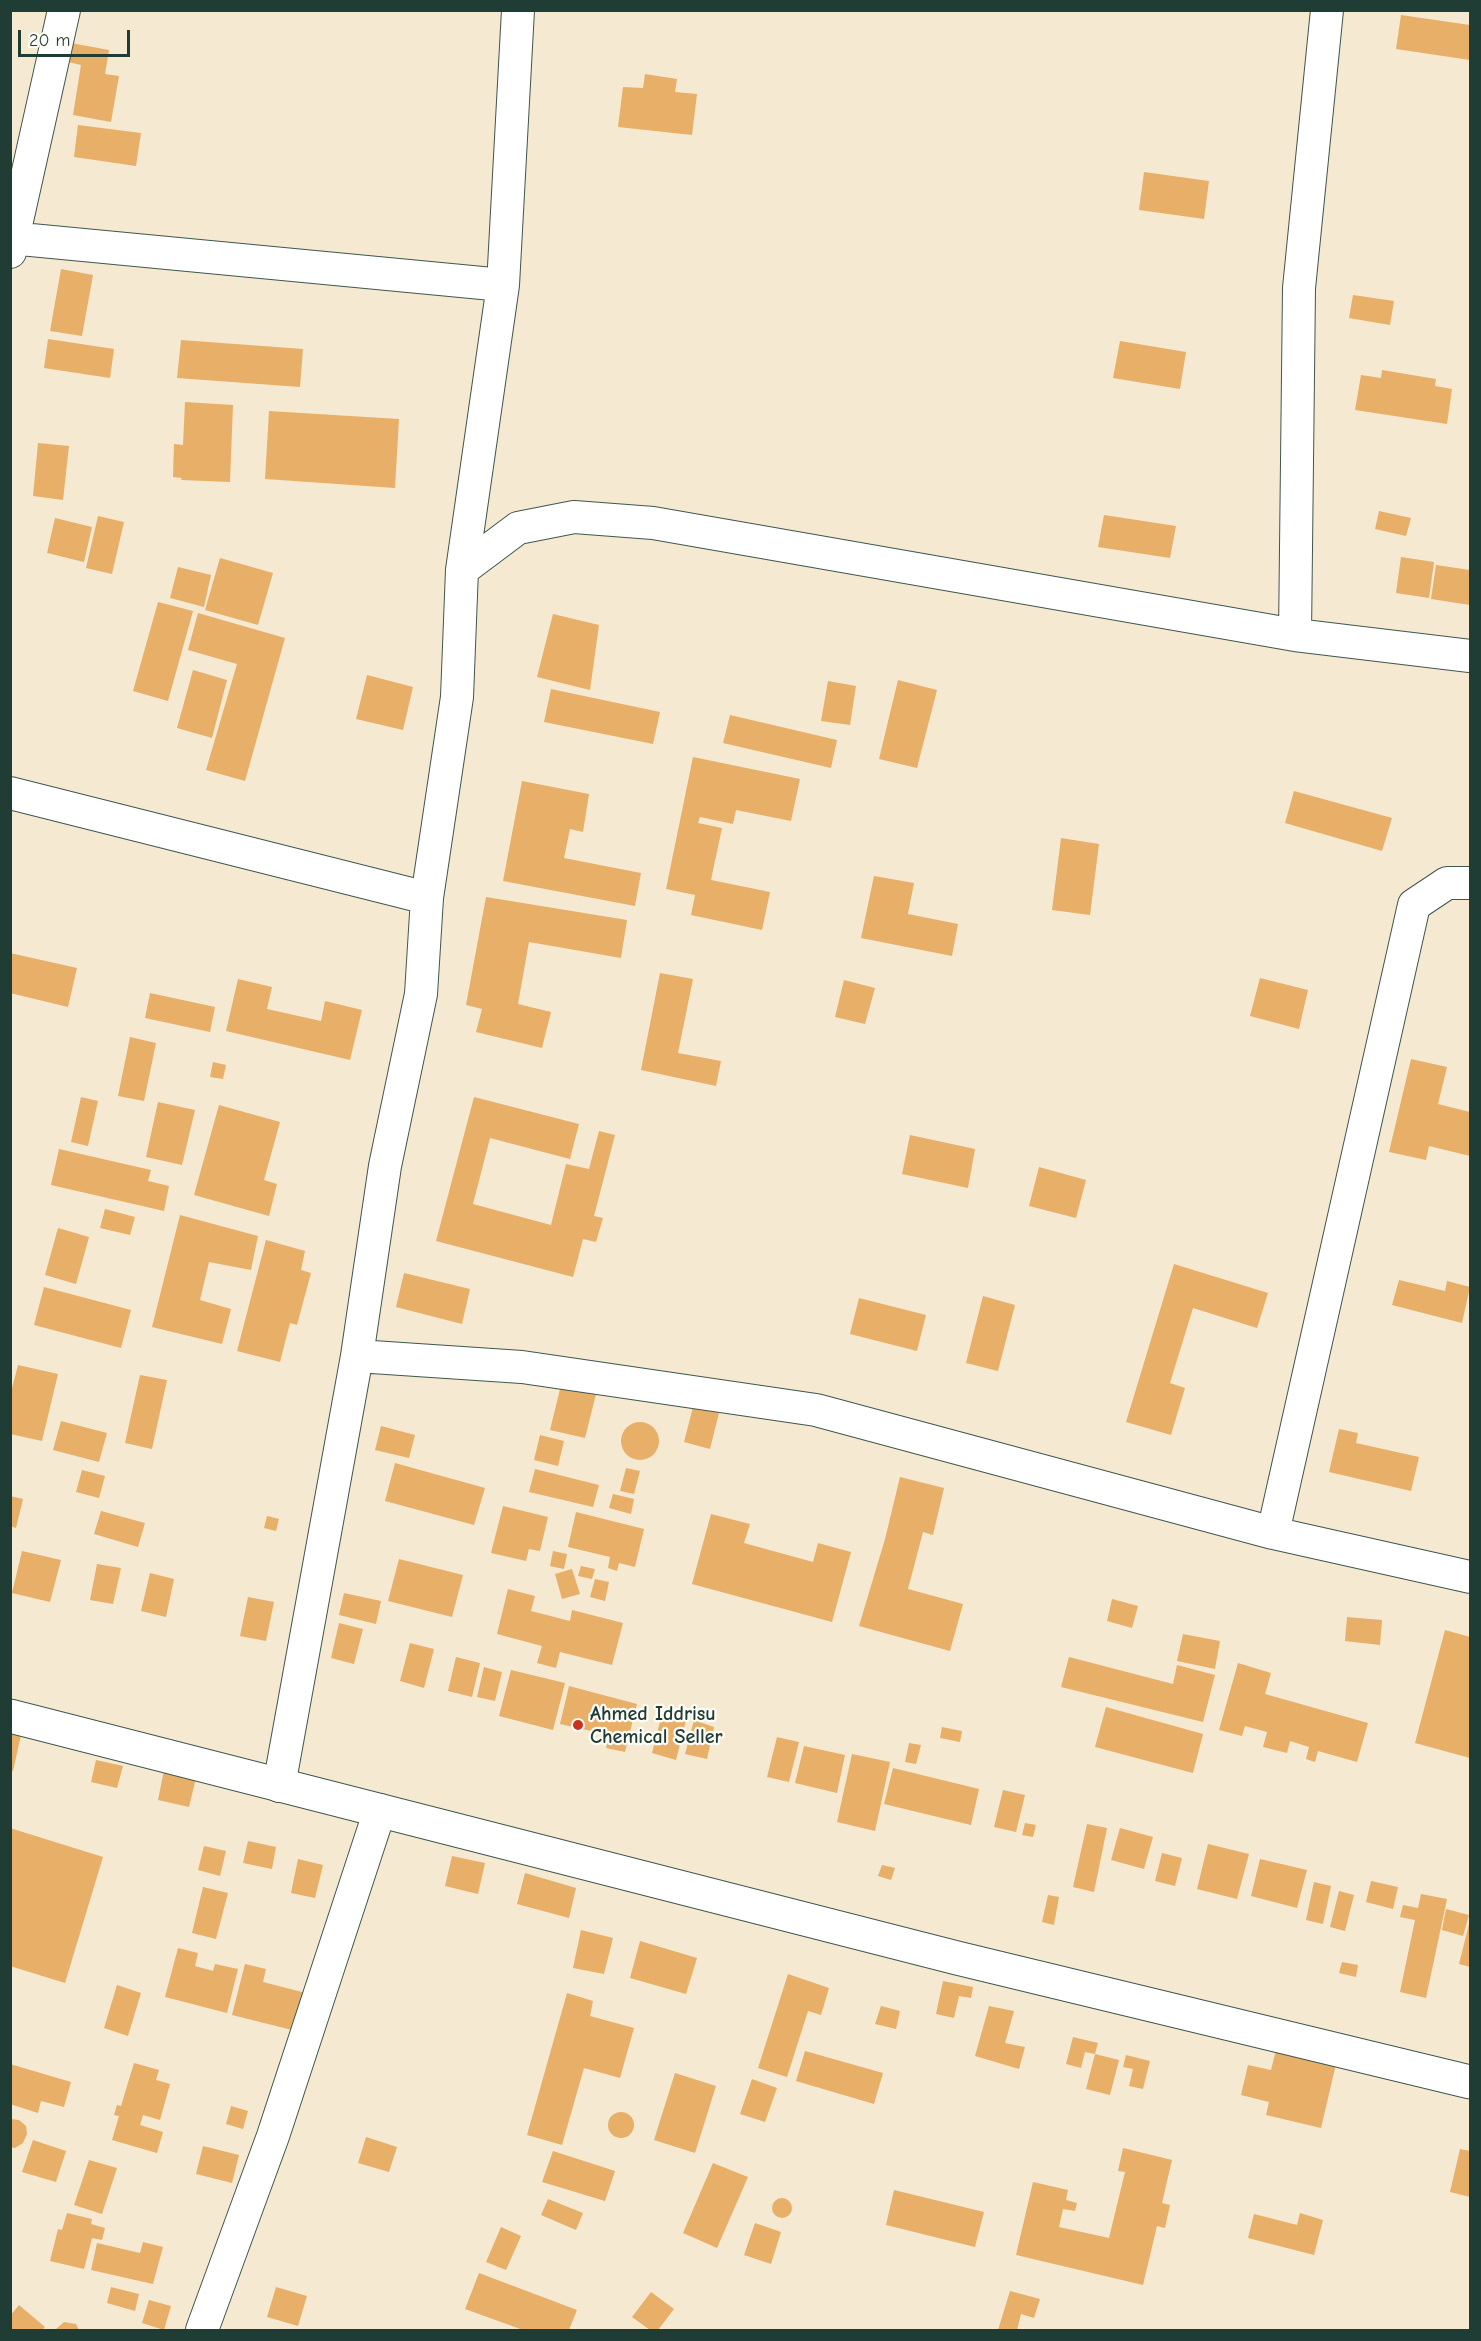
<!DOCTYPE html>
<html>
<head>
<meta charset="utf-8">
<style>
  body { margin:0 }
  #map { position:relative; width:1481px; height:2341px; overflow:hidden; background:#f5e9d2; font-family:"Comic Neue",sans-serif }
  canvas { display:block }
  .frame { position:absolute; inset:0; border:12px solid #1f3d34; pointer-events:none }
  .scale { position:absolute; left:18px; top:30px; width:112px; height:27px; box-sizing:border-box; border:3px solid #1f3d34; border-top:0; padding-left:8px; font-size:18px; line-height:21px; white-space:nowrap; color:#1f3d34; -webkit-text-stroke:4px #fdfcf7; paint-order:stroke }
</style>
</head>
<body>
<div id="map">
<canvas width="1481" height="2341"></canvas>
<div class="frame"></div>
<div class="scale">20 m</div>
</div>
<script>
const ctx = document.querySelector('canvas').getContext('2d');
ctx.lineJoin = 'round';
function fill(path, color) { ctx.fillStyle = color; ctx.fill(path, 'evenodd'); }
function stroke(path, color, width, dash) { ctx.strokeStyle = color; ctx.lineWidth = width; ctx.lineCap = dash ? 'butt' : 'round'; ctx.setLineDash(dash || []); ctx.stroke(path); }
function label(font, color, halo, rows, align = 'center') {
  ctx.font = font + ' "Comic Neue",sans-serif'; ctx.lineWidth = 4.5; ctx.setLineDash([]); ctx.textBaseline = 'middle'; ctx.strokeStyle = halo; ctx.fillStyle = color; for (const [text, x, y, turn = 0] of rows) {
    ctx.save(); ctx.translate(x, y); ctx.rotate((+turn || 0) * Math.PI / 180); ctx.textAlign = isNaN(turn) ? turn : align; if (halo) ctx.strokeText(text, 0, 0); ctx.fillText(text, 0, 0); ctx.restore();
  }
}
const building = new Path2D(`
  M1401 15 1470 25V60L1396 49Z
  M71 43 109 50 105 74 119 76 111 122 73 115 81 65 68 62Z
  M645 74 677 79 675 92 697 94 692 135 618 127 623 87 643 88Z
  M78 125 141 133 136 166 74 157Z
  M1144 172 1209 181 1204 219 1139 210Z
  M61 269 93 275 82 336 50 331Z
  M1353 295 1394 301 1390 325 1349 318Z
  M48 339 114 349 110 378 44 368Z
  M181 340 303 349 300 387 177 378Z
  M1120 341 1186 352 1180 389 1113 378Z
  M1382 370 1436 379 1435 386 1452 389 1447 424 1355 410 1361 375 1381 378Z
  M185 402 233 405 230 482 181 480 182 478 173 477 174 444 183 445Z
  M269 411 399 419 395 488 265 479Z
  M38 443 69 446 63 500 33 496Z
  M1379 511 1411 518 1406 536 1375 529Z
  M1104 515 1176 526 1170 558 1098 547Z
  M98 516 124 522 112 574 86 568Z
  M55 518 92 527 84 562 47 553Z
  M1401 557 1434 562 1429 598 1396 593Z
  M220 558 273 573 258 625 205 610Z
  M1436 565 1470 570V605L1431 599Z
  M178 567 211 575 204 607 170 598Z
  M158 602 193 611 168 701 133 691Z
  M198 613 285 638 245 781 206 770 237 664 188 650Z
  M553 614 599 625 590 690 537 677Z
  M193 670 227 680 212 738 177 728Z
  M367 675 413 687 403 730 356 719Z
  M898 680 937 690 917 768 879 759Z
  M828 681 856 686 850 725 821 721Z
  M551 689 660 712 653 744 544 722Z
  M730 715 837 740 831 768 723 743Z
  M693 757 800 779 791 821 736 810 733 824 700 817 698 823 722 828 711 880 770 892 762 930 691 915 695 895 666 889Z
  M522 781 589 794 583 832 570 829 564 858 641 873 635 906 503 881Z
  M1294 791 1392 818 1382 851 1285 823Z
  M1061 838 1099 844 1090 915 1052 910Z
  M874 876 914 883 908 914 958 924 952 956 861 938Z
  M486 897 627 920 621 958 529 942 518 1004 551 1012 542 1048 476 1032 482 1009 466 1005Z
  M10 953 77 968 68 1007 10 993Z
  M660 973 693 979 678 1053 721 1061 716 1086 641 1070Z
  M1260 978 1308 990 1299 1029 1250 1016Z
  M238 979 272 987 267 1009 321 1021 325 1001 362 1010 350 1060 226 1031Z
  M844 980 875 988 865 1024 835 1017Z
  M150 993 215 1007 210 1032 145 1018Z
  M130 1037 156 1043 144 1101 118 1096Z
  M1411 1059 1447 1067 1438 1104 1470 1112V1156L1429 1146 1426 1160 1389 1152Z
  M213 1062 226 1065 223 1079 210 1077Z
  M81 1097 98 1101 88 1146 71 1142Z
  M474 1097 579 1124 570 1159 490 1138 473 1204 551 1225 566 1164 589 1169 599 1131 615 1135 594 1216 603 1218 596 1242 583 1239 573 1277 436 1241Z
  M158 1102 195 1110 182 1165 146 1157Z
  M219 1105 280 1122 264 1180 277 1184 269 1216 194 1195Z
  M910 1135 975 1149 968 1188 902 1174Z
  M59 1149 151 1170 148 1181 169 1186 164 1211 51 1185Z
  M1039 1167 1086 1180 1076 1218 1029 1206Z
  M105 1209 135 1217 130 1235 100 1228Z
  M180 1215 258 1236 251 1270 209 1262 200 1300 231 1309 222 1344 152 1327Z
  M58 1228 89 1237 76 1284 45 1275Z
  M266 1240 305 1251 301 1270 311 1273 297 1325 290 1323 280 1362 237 1351Z
  M1174 1264 1268 1293 1257 1328 1193 1308 1170 1383 1185 1388 1171 1435 1126 1422Z
  M404 1273 470 1289 462 1324 396 1307Z
  M1399 1280 1445 1291 1447 1281 1470 1287 1462 1323 1392 1305Z
  M44 1287 131 1310 121 1348 34 1325Z
  M983 1296 1015 1305 998 1371 966 1363Z
  M859 1298 926 1315 917 1351 850 1334Z
  M18 1365 58 1374 42 1441 10 1434V1396Z
  M140 1375 167 1380 152 1449 125 1443Z
  M562 1381 597 1390 585 1438 550 1430Z
  M693 1407 719 1413 710 1449 684 1442Z
  M61 1421 107 1433 99 1462 53 1450Z
  M621 1441a19 19 0 1 1 38 0a19 19 0 1 1-38 0Z
  M381 1426 415 1435 409 1458 375 1450Z
  M1339 1429 1358 1433 1356 1443 1419 1457 1411 1491 1329 1472Z
  M540 1435 564 1441 558 1466 534 1460Z
  M395 1463 485 1488 474 1525 385 1501Z
  M626 1468 640 1471 634 1494 620 1491Z
  M535 1469 599 1485 593 1507 529 1492Z
  M82 1470 105 1476 99 1498 76 1492Z
  M900 1477 944 1488 933 1535 923 1532 908 1589 963 1604 950 1651 859 1626 885 1539Z
  M613 1494 634 1499 631 1514 609 1508Z
  M10 1496 23 1499 16 1528 10 1526Z
  M503 1506 548 1517 540 1551 529 1549 526 1561 491 1553Z
  M101 1511 145 1523 138 1547 94 1534Z
  M576 1512 644 1529 635 1567 619 1563 617 1571 608 1568 610 1557 568 1547Z
  M711 1514 750 1524 744 1543 813 1562 818 1543 851 1552 832 1622 692 1584Z
  M267 1516 279 1519 276 1531 264 1528Z
  M22 1551 61 1560 50 1602 12 1593Z
  M553 1551 567 1554 564 1569 550 1566Z
  M399 1559 463 1575 452 1617 388 1601Z
  M97 1564 121 1568 113 1604 90 1600Z
  M581 1566 595 1569 592 1579 578 1576Z
  M572 1569 580 1594 562 1599 555 1574Z
  M150 1573 174 1579 166 1617 141 1611Z
  M595 1579 609 1582 605 1601 590 1597Z
  M508 1589 535 1596 531 1611 570 1621 572 1610 623 1623 612 1665 560 1652 556 1668 537 1663 542 1646 497 1634Z
  M344 1593 381 1601 376 1624 339 1615Z
  M248 1597 274 1602 266 1641 240 1636Z
  M1112 1599 1138 1606 1132 1628 1107 1621Z
  M1347 1617 1382 1620 1380 1645 1345 1641Z
  M339 1623 363 1629 354 1664 331 1658Z
  M1445 1630 1470 1637V1758L1415 1743Z
  M1183 1634 1220 1641 1215 1669 1177 1661Z
  M410 1643 434 1649 424 1688 400 1681Z
  M456 1657 480 1663 472 1697 448 1691Z
  M1069 1657 1173 1684 1177 1665 1215 1675 1203 1722 1061 1687Z
  M1238 1663 1271 1673 1265 1694 1368 1723 1357 1762 1318 1751 1315 1762 1306 1759 1309 1747 1290 1741 1287 1753 1263 1747 1267 1732 1245 1726 1242 1736 1219 1730Z
  M484 1667 502 1672 495 1701 477 1697Z
  M511 1670 565 1683 553 1730 499 1716Z
  M569 1686 637 1704 625 1752 606 1748 609 1735 560 1724Z
  M1106 1707 1203 1734 1193 1773 1095 1747Z
  M663 1710 687 1716 676 1760 652 1753Z
  M694 1720 714 1727 707 1759 685 1754Z
  M942 1727 962 1731 960 1742 940 1738Z
  M10 1732 21 1735 13 1771 10 1770Z
  M777 1737 799 1742 789 1782 767 1777Z
  M909 1743 921 1745 916 1764 905 1762Z
  M804 1746 845 1755 837 1793 795 1783Z
  M852 1754 890 1762 875 1831 837 1822Z
  M96 1760 123 1766 117 1788 91 1782Z
  M893 1768 979 1789 971 1825 884 1804Z
  M164 1770 196 1778 189 1807 158 1800Z
  M1003 1790 1025 1795 1016 1832 994 1827Z
  M1025 1823 1036 1825 1033 1837 1022 1835Z
  M1087 1824 1107 1828 1094 1892 1073 1887Z
  M10 1828 103 1857 65 1983 10 1966Z
  M1120 1828 1153 1837 1144 1869 1111 1860Z
  M248 1841 276 1847 272 1869 243 1863Z
  M1208 1844 1249 1854 1237 1899 1197 1889Z
  M204 1846 226 1851 220 1876 198 1870Z
  M1162 1853 1182 1858 1175 1886 1155 1881Z
  M452 1856 485 1863 478 1894 445 1886Z
  M298 1859 323 1865 315 1898 291 1893Z
  M1260 1859 1307 1870 1297 1908 1251 1896Z
  M882 1865 895 1868 891 1880 878 1876Z
  M525 1873 576 1888 569 1918 517 1904Z
  M1371 1881 1398 1887 1393 1909 1366 1902Z
  M1314 1882 1331 1886 1323 1924 1306 1920Z
  M203 1887 228 1893 216 1939 192 1933Z
  M1339 1891 1354 1895 1345 1931 1330 1927Z
  M1421 1894 1447 1899 1426 1998 1400 1992 1415 1920 1400 1917 1403 1905 1418 1908Z
  M1048 1895 1059 1897 1054 1925 1042 1922Z
  M1446 1909 1469 1915 1463 1936 1442 1930Z
  M1470 1920V1967L1459 1964Z
  M581 1930 613 1938 604 1974 573 1968Z
  M640 1941 697 1958 686 1994 630 1978Z
  M178 1948 198 1953 195 1966 213 1971 215 1964 238 1969 227 2013 165 1997Z
  M1342 1962 1358 1965 1356 1977 1339 1973Z
  M245 1964 266 1969 263 1982 306 1993 296 2031 232 2015Z
  M788 1974 829 1988 821 2015 808 2011 787 2077 758 2068Z
  M943 1981 973 1987 971 1998 959 1996 954 2018 936 2014Z
  M117 1985 141 1993 128 2036 104 2028Z
  M567 1993 593 2001 590 2016 634 2028 620 2078 584 2068 562 2145 527 2135Z
  M881 2006 900 2011 896 2029 875 2024Z
  M989 2006 1014 2011 1005 2043 1025 2047 1019 2069 975 2056Z
  M1073 2037 1098 2043 1095 2054 1085 2052 1081 2068 1066 2064Z
  M1276 2050 1336 2064 1321 2128 1266 2115 1269 2102 1241 2095 1248 2065 1271 2070Z
  M805 2051 883 2073 874 2104 796 2081Z
  M1095 2054 1119 2060 1110 2095 1086 2089Z
  M1126 2055 1150 2061 1143 2089 1129 2086 1133 2069 1123 2067Z
  M134 2063 159 2070 156 2080 170 2084 160 2120 143 2115 140 2125 163 2132 157 2153 112 2140 119 2116 114 2115 117 2105 121 2106Z
  M10 2064 71 2082 64 2107 41 2101 38 2113 10 2104Z
  M675 2073 716 2086 695 2153 654 2140Z
  M752 2079 777 2088 765 2122 740 2114Z
  M231 2106 248 2111 243 2129 226 2124Z
  M608 2125a13 13 0 1 1 26 0a13 13 0 1 1-26 0Z
  M10 2119 19 2120 26 2126 27 2134 23 2143 15 2148 10 2147Z
  M366 2137 397 2147 389 2172 358 2163Z
  M33 2140 66 2151 56 2182 22 2172Z
  M203 2146 239 2155 232 2183 196 2174Z
  M1123 2148 1172 2160 1162 2203 1170 2205 1165 2228 1157 2226 1143 2285 1016 2255 1033 2182 1068 2190 1066 2200 1077 2203 1075 2211 1063 2209 1059 2227 1109 2238 1125 2172 1118 2171Z
  M1460 2149 1470 2151V2197L1450 2192Z
  M553 2151 615 2171 605 2201 542 2182Z
  M89 2160 117 2168 102 2214 74 2205Z
  M713 2163 748 2177 717 2248 683 2233Z
  M894 2190 984 2212 975 2247 886 2225Z
  M772 2208a10 10 0 1 1 20 0a10 10 0 1 1-20 0Z
  M548 2199 583 2213 576 2230 541 2215Z
  M67 2213 92 2219 91 2224 105 2228 102 2240 92 2238 84 2269 50 2261 58 2229 62 2230Z
  M1300 2213 1323 2220 1314 2255 1248 2238 1254 2214 1297 2225Z
  M755 2223 781 2232 771 2264 744 2255Z
  M501 2227 521 2236 506 2270 486 2262Z
  M143 2242 163 2247 153 2284 91 2270 97 2243 140 2253Z
  M479 2273 577 2310 569 2330H523L465 2309Z
  M111 2287 139 2294 135 2311 107 2303Z
  M276 2287 307 2296 298 2326 267 2317Z
  M1010 2291 1040 2299 1034 2318 1021 2314 1017 2330H998Z
  M651 2292 674 2309 658 2330H650L632 2317Z
  M149 2300 171 2306 164 2330 142 2323Z
  M19 2305 45 2327 42 2330H10V2316Z
  M64 2322 76 2324 79 2330H55Z`);
const street = new Path2D(`
  M10 238 503 285
  M10 252 64 10
  M462 570 518 528 574 517 653 523 1295 635 1470 656
  M1295 635 1299 288 1327 10
  M10 793 427 898
  M357 1356 522 1367 816 1410 1273 1533 1470 1577
  M1273 1533 1414 905 1447 883H1470
  M279 1786 357 1356 385 1166 421 994 427 898 457 697 462 570 503 285 518 10
  M202 2330 273 2136 380 1810`);
const secondary = new Path2D(`
  M10 1716 957 1958 1470 2082`);
const markers = [
  [578,1725,6,"#c8321e"]
];
const poiNames = [
  ["Ahmed Iddrisu",590,1714],
  ["Chemical Seller",590,1737]
];
fill(building, '#e7af68');
stroke(street, '#3f574c', 34);
stroke(secondary, '#3f574c', 35);
stroke(street, '#fff', 32);
stroke(secondary, '#fff', 33);
for (const [x, y, r, color] of markers) { const dot = new Path2D(); dot.arc(x, y, r, 0, 2 * Math.PI); ctx.fillStyle = color; ctx.fill(dot); stroke(dot, '#fdfcf7', 2); }
label('bold 20px', '#1f3d34', '#fdfcf7', poiNames, 'left');
</script>
</body>
</html>
